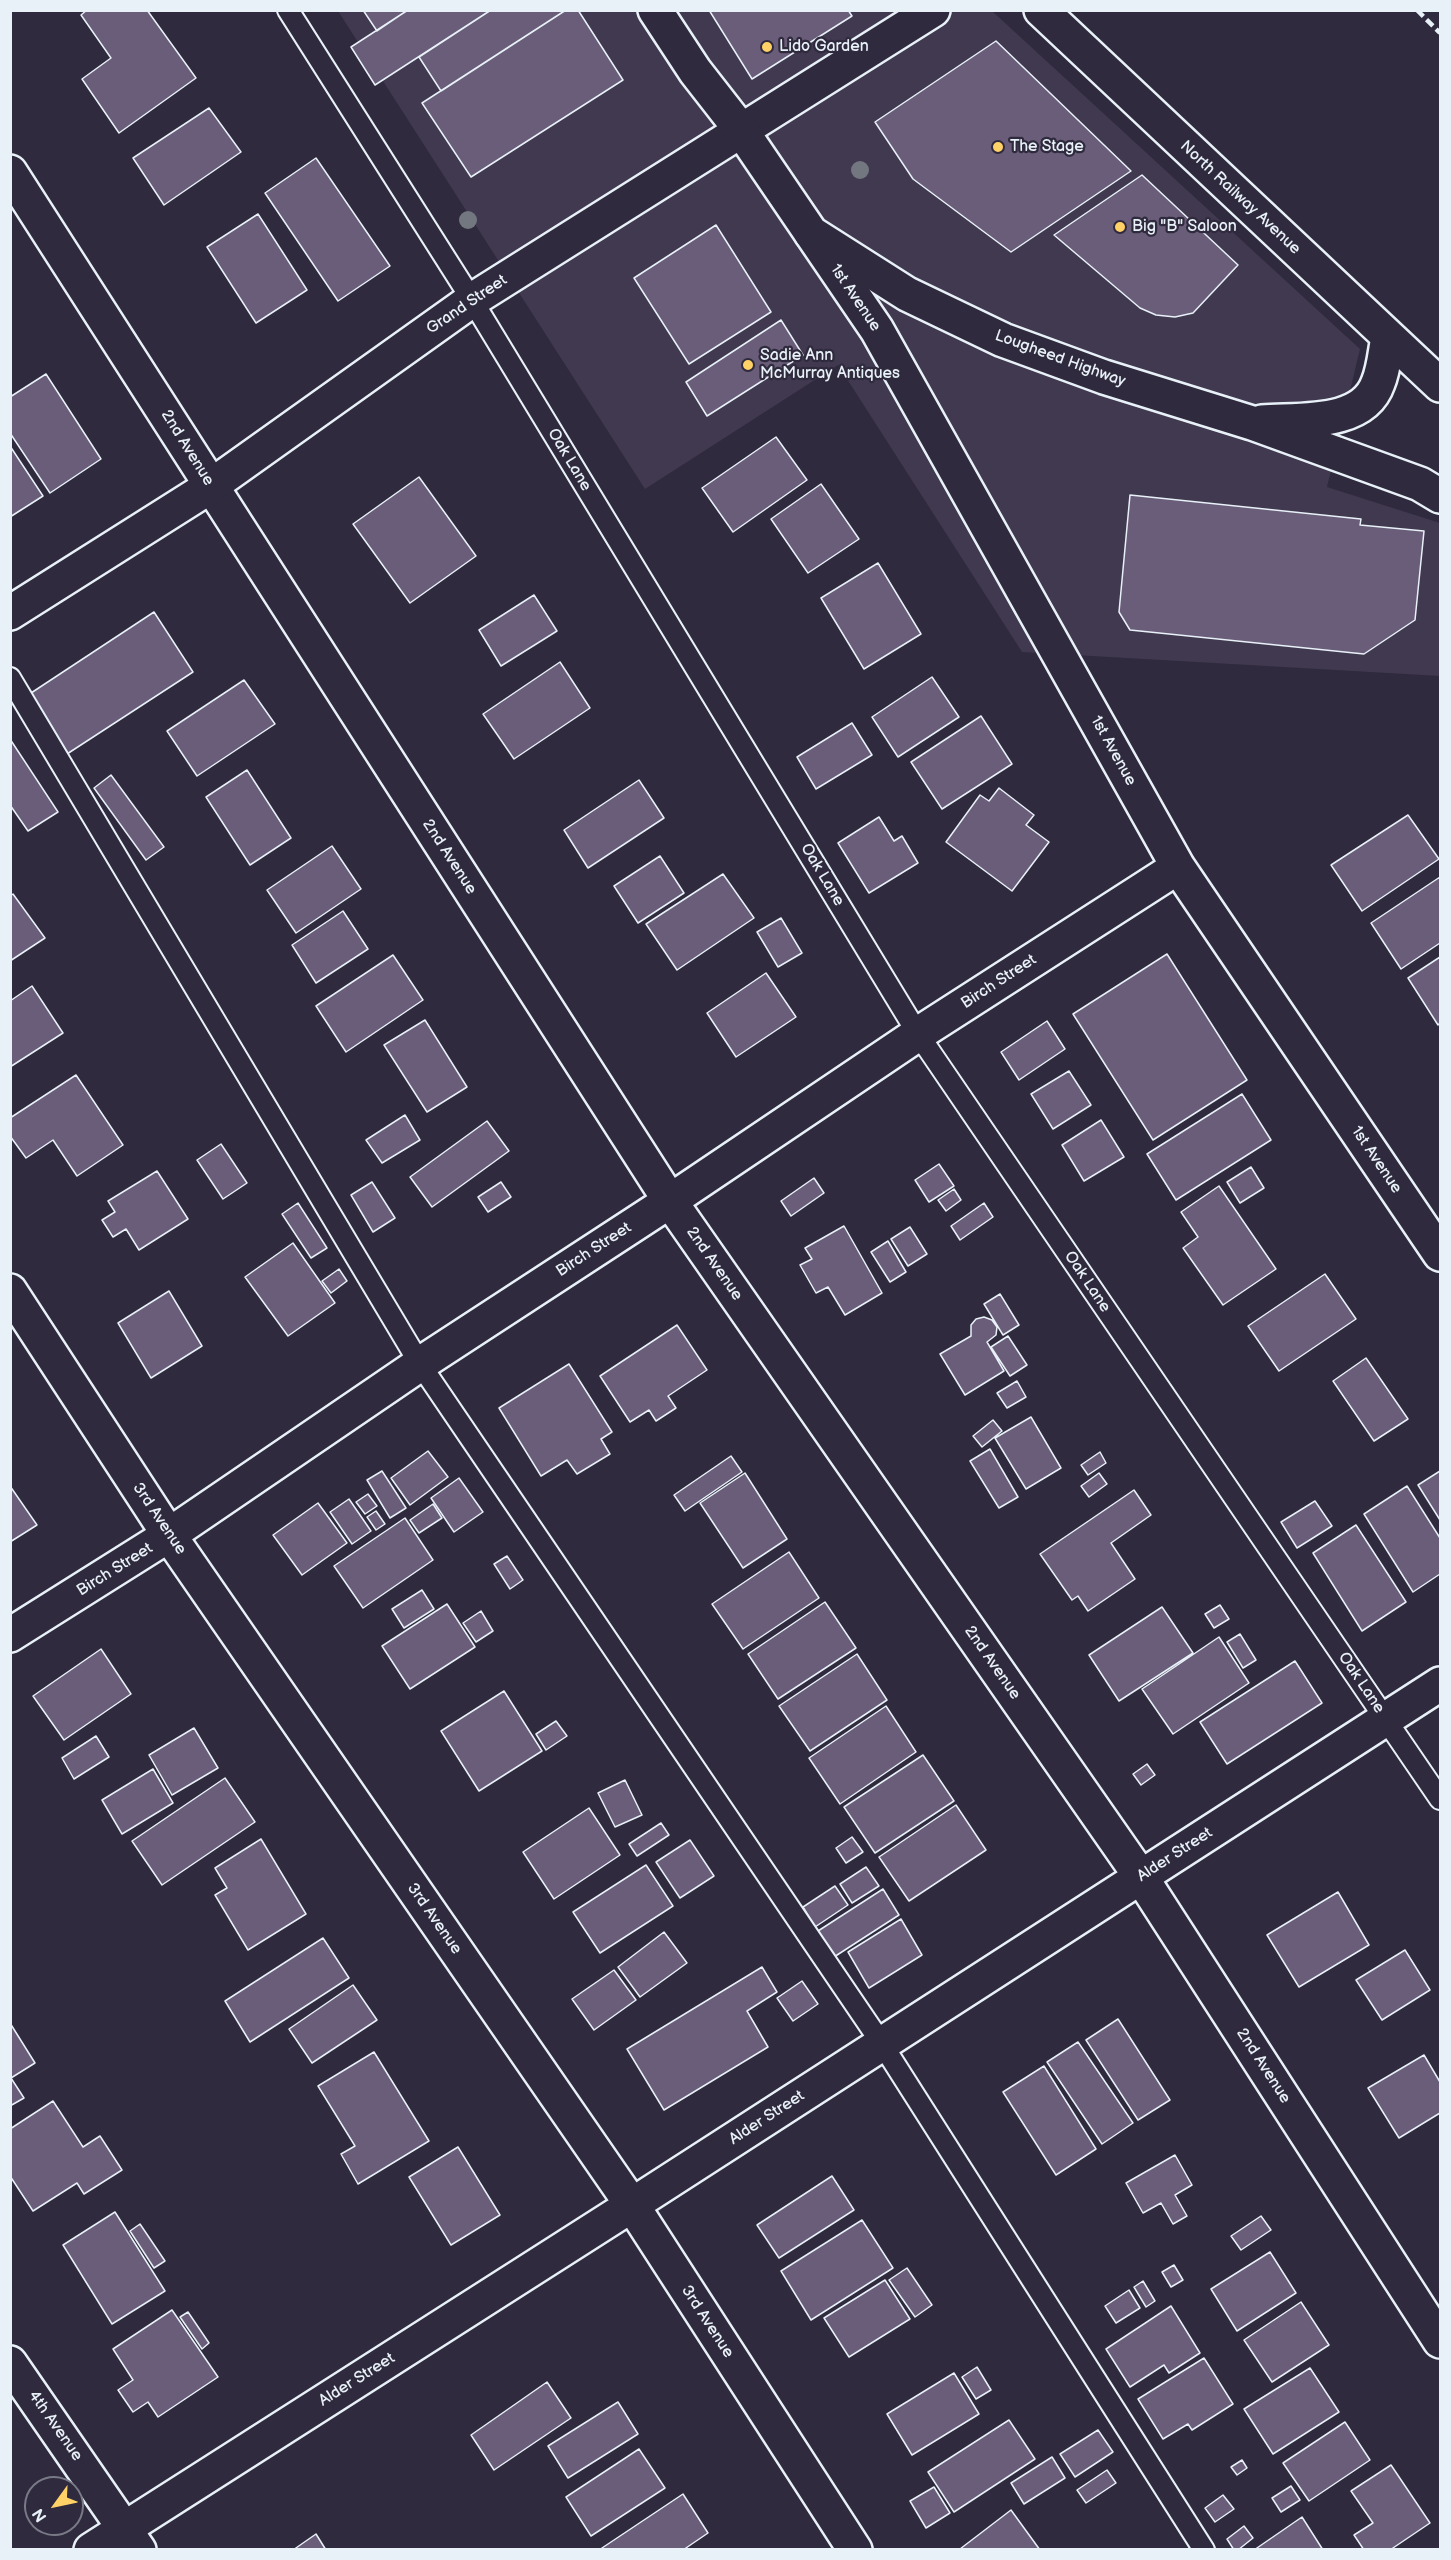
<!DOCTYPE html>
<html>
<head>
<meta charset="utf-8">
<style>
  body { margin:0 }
  #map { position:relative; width:1451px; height:2560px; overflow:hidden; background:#2f2a3d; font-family:"Balsamiq Sans",sans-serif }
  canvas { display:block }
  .frame { position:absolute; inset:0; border:12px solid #e8f1f8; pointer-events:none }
  .north { position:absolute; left:24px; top:2476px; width:60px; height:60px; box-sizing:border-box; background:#2f2a3d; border:2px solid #797a88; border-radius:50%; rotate:237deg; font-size:16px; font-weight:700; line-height:24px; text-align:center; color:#e8f1f8 }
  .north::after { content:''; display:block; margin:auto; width:21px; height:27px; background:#ffd166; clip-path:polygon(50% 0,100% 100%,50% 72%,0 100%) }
</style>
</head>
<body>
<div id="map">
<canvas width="1451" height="2560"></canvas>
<div class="frame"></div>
<div class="north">N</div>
</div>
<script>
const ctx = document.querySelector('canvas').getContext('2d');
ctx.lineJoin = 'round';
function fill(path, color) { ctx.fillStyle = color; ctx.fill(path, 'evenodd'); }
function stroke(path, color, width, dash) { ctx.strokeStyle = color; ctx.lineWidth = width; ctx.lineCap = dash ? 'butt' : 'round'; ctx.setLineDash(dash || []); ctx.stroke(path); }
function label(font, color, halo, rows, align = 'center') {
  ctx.font = font + ' "Balsamiq Sans",sans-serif'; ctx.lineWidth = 4.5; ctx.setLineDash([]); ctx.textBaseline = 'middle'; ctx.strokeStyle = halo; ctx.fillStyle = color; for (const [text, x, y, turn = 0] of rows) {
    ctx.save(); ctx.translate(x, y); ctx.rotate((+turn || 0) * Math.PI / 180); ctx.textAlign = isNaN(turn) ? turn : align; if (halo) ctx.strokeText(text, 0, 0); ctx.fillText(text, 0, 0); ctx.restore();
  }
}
const built = new Path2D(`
  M338 11H992L1360 349 1327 487 1440 523V676L1022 652 838 365 645 489Z`);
const building = new Path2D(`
  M87 10H147L196 78 119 133 82 79 111 58 81 15Z
  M363 10H408L377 31Z
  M408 10H491L375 85 351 47Z
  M491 10H566L441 91 419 57Z
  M566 10H578L623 80 471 177 422 103Z
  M709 10H848L852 16 752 79Z
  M996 41 1131 171 1011 252 913 179 875 122Z
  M209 108 241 152 164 205 133 158Z
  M316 158 390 266 338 301 265 193Z
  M1142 175 1238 265 1193 313 1175 317 1156 315 1140 308 1054 235Z
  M258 214 307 290 256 323 207 247Z
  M716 225 771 312 689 364 634 278Z
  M781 320 803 355 707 416 686 382Z
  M46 374 101 459 50 493 10 433V397Z
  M776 437 807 480 733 532 702 488Z
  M10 446 43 496 10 517Z
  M419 477 476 556 410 603 353 524Z
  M821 484 859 539 808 573 771 519Z
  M1130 495 1361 519 1360 525 1424 531 1415 620 1364 654 1130 630 1119 612Z
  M878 563 921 634 864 669 821 598Z
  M534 595 557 631 501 666 479 630Z
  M154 612 193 672 67 754 28 695Z
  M560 662 590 708 514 759 483 714Z
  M932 677 959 717 898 757 872 717Z
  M244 680 275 724 197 776 167 731Z
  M981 716 1012 764 942 809 911 762Z
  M852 723 872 755 816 789 797 757Z
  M10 739 58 812 28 831 10 805Z
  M247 770 291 838 250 865 206 797Z
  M111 775 164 847 146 860 94 788Z
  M639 780 664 818 588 868 564 830Z
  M999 788 1034 815 1026 825 1049 842 1012 891 946 842 980 795 989 801Z
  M1408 815 1439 859 1362 911 1331 865Z
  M879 817 894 841 902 836 918 863 869 893 838 843Z
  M332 846 361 889 296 933 267 890Z
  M660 856 684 893 638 923 614 886Z
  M723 874 754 918 677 970 646 924Z
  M1440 877V943L1401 969 1371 923Z
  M13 894 45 938 10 961V896Z
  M343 911 368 949 316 983 292 945Z
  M781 918 802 953 778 967 757 932Z
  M1167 954 1247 1080 1153 1140 1073 1014Z
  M393 955 423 1000 346 1052 316 1006Z
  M1440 957V1023L1438 1025 1408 978Z
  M766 973 796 1017 736 1057 707 1013Z
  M32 986 63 1033 10 1067V1001Z
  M425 1020 467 1087 427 1112 384 1045Z
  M1047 1021 1065 1049 1019 1080 1001 1052Z
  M1069 1071 1091 1105 1053 1129 1031 1094Z
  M76 1075 123 1145 77 1176 53 1140 26 1158 10 1136V1118Z
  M1242 1094 1271 1140 1176 1200 1147 1154Z
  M405 1115 420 1140 382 1163 366 1140Z
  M1101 1120 1124 1157 1084 1181 1062 1145Z
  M487 1121 509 1151 432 1207 410 1177Z
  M221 1144 247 1183 223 1199 197 1160Z
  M939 1164 954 1186 929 1202 915 1180Z
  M1251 1167 1264 1188 1240 1203 1227 1182Z
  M157 1171 188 1219 139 1250 126 1229 113 1237 102 1220 115 1212 108 1201Z
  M814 1178 824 1193 791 1216 781 1201Z
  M372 1182 395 1218 373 1232 351 1195Z
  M501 1182 511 1197 488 1212 478 1197Z
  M1219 1186 1276 1269 1223 1305 1183 1248 1198 1237 1181 1212Z
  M954 1189 961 1200 946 1211 938 1200Z
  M298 1203 327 1248 311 1258 282 1214Z
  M984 1203 993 1217 960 1240 951 1226Z
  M844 1226 882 1293 845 1315 828 1287 816 1293 800 1265 812 1259 805 1248Z
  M910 1227 927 1254 908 1266 891 1239Z
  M888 1241 906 1272 890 1282 871 1252Z
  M293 1243 335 1303 288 1336 245 1277Z
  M339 1269 347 1281 331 1293 322 1281Z
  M1325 1274 1356 1319 1279 1371 1248 1326Z
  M169 1291 202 1346 151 1378 118 1323Z
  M1000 1294 1019 1325 1003 1335 984 1304Z
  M984 1317 992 1320 997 1327 996 1335 987 1342 1004 1371 965 1395 940 1354 971 1336V1325L976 1319Z
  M677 1325 707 1370 668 1396 676 1408 656 1421 649 1410 630 1422 600 1376Z
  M1008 1336 1027 1365 1010 1376 991 1347Z
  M1366 1358 1408 1419 1374 1441 1333 1381Z
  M569 1364 612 1432 601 1439 610 1454 577 1474 567 1460 541 1476 499 1408Z
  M1017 1381 1026 1397 1007 1408 997 1393Z
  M1031 1417 1061 1468 1026 1489 995 1438Z
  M993 1420 1002 1431 982 1447 973 1436Z
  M990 1449 1018 1497 999 1508 970 1461Z
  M428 1451 448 1477 410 1505 391 1478Z
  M1100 1452 1106 1463 1088 1475 1081 1465Z
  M731 1456 742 1472 685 1511 674 1495Z
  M382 1471 406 1508 390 1518 367 1480Z
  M1440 1471V1520L1418 1485Z
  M745 1473 787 1539 743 1568 700 1503Z
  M1099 1473 1107 1484 1089 1497 1081 1486Z
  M459 1478 483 1512 454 1532 431 1498Z
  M10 1486 37 1525 10 1542Z
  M1407 1486 1440 1538V1574L1413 1592 1364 1514Z
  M1134 1490 1151 1515 1111 1543 1135 1579 1088 1611 1078 1596 1072 1600 1040 1554Z
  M368 1494 377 1506 365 1514 356 1502Z
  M349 1499 371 1531 352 1544 330 1512Z
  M1315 1501 1332 1526 1297 1548 1281 1522Z
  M318 1503 347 1543 302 1575 273 1535Z
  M433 1504 442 1518 419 1533 410 1520Z
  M376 1511 385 1524 376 1530 367 1517Z
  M405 1518 433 1560 363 1608 334 1566Z
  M1356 1525 1406 1602 1362 1631 1313 1553Z
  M789 1552 819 1598 743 1649 712 1604Z
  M507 1556 523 1580 510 1589 494 1564Z
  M422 1590 434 1609 404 1628 392 1609Z
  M825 1602 856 1648 778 1699 748 1654Z
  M447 1604 475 1647 410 1689 382 1646Z
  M1220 1605 1229 1619 1214 1628 1205 1614Z
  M1162 1607 1193 1653 1119 1701 1089 1655Z
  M481 1611 493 1631 476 1642 463 1623Z
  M1240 1634 1256 1660 1243 1668 1227 1642Z
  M1219 1637 1249 1683 1173 1734 1142 1689Z
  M101 1649 131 1694 64 1740 33 1696Z
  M857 1654 887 1700 810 1751 779 1706Z
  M1295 1661 1322 1703 1227 1764 1200 1722Z
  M504 1691 542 1751 479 1791 441 1731Z
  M886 1706 916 1752 840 1804 809 1758Z
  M556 1721 567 1736 546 1750 536 1734Z
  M194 1728 218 1768 172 1795 149 1755Z
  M96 1736 109 1757 74 1779 62 1758Z
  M923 1755 954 1801 875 1853 844 1807Z
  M1147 1764 1155 1775 1141 1785 1133 1774Z
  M153 1769 173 1803 122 1834 102 1800Z
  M225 1778 255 1822 162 1885 132 1841Z
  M625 1780 642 1815 615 1827 598 1793Z
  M956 1805 986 1850 909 1901 879 1857Z
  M589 1808 620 1855 554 1899 523 1852Z
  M661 1823 669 1835 637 1856 629 1844Z
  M852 1837 863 1852 846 1863 836 1848Z
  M261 1839 306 1914 248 1950 215 1895 227 1888 215 1868Z
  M690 1840 714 1876 680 1898 656 1862Z
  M646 1865 673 1906 600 1953 573 1912Z
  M866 1867 879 1886 852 1903 840 1884Z
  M835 1886 848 1905 815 1927 803 1907Z
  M883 1889 899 1915 834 1957 818 1931Z
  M1338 1892 1369 1945 1299 1987 1267 1935Z
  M901 1919 922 1955 869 1988 848 1952Z
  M664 1932 687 1963 640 1997 618 1967Z
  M323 1938 349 1978 250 2042 225 2001Z
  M1405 1950 1430 1990 1382 2020 1356 1980Z
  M762 1967 777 1992 747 2011 768 2047 664 2110 627 2049Z
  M614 1970 636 2000 594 2030 572 1999Z
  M802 1981 818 2004 793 2021 777 1998Z
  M353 1985 377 2020 312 2063 289 2029Z
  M1118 2019 1170 2100 1138 2120 1086 2040Z
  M10 2023 35 2063 11 2078 24 2098 10 2106Z
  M1078 2042 1133 2123 1102 2144 1047 2062Z
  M374 2052 429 2141 358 2184 341 2154 355 2146 318 2086Z
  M1424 2055 1440 2082V2113L1399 2138 1368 2088Z
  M1044 2066 1096 2149 1056 2175 1003 2092Z
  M53 2101 83 2147 100 2136 122 2170 84 2194 77 2183 33 2211 10 2176V2129Z
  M458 2147 500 2215 451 2245 409 2177Z
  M1175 2155 1192 2185 1175 2195 1187 2216 1173 2224 1161 2203 1143 2213 1126 2183Z
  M832 2176 854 2210 779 2258 757 2225Z
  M115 2212 165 2291 112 2324 63 2245Z
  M1261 2216 1271 2230 1241 2250 1231 2236Z
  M862 2220 893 2268 811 2320 781 2271Z
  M140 2224 165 2261 154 2268 130 2231Z
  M1270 2252 1296 2293 1237 2331 1211 2289Z
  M1174 2265 1183 2280 1171 2287 1162 2272Z
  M907 2268 932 2305 915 2317 889 2280Z
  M885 2280 910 2319 849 2357 824 2318Z
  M1143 2281 1155 2301 1146 2307 1134 2287Z
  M1129 2290 1140 2308 1116 2323 1105 2306Z
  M1301 2302 1329 2345 1272 2382 1244 2340Z
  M1171 2306 1200 2353 1169 2373 1164 2365 1130 2387 1106 2349Z
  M172 2310 218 2377 158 2417 148 2402 133 2412 118 2390 133 2380 113 2349Z
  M188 2312 209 2343 202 2349 180 2317Z
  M1204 2358 1233 2404 1192 2430 1188 2424 1163 2439 1138 2399Z
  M977 2367 991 2390 976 2399 962 2377Z
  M1310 2368 1339 2412 1273 2454 1244 2409Z
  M954 2373 979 2414 912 2455 887 2414Z
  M547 2382 571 2418 494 2470 471 2435Z
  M618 2402 638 2434 568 2478 548 2446Z
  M1009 2420 1035 2459 954 2512 928 2472Z
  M1345 2422 1370 2460 1309 2501 1283 2463Z
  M1098 2430 1113 2452 1075 2477 1060 2454Z
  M639 2449 665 2488 591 2536 566 2497Z
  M1052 2457 1065 2478 1024 2504 1011 2483Z
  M1242 2460 1247 2468 1237 2475 1231 2467Z
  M1391 2465 1430 2523 1390 2550H1364L1354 2535 1373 2523 1351 2491Z
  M1107 2470 1116 2483 1086 2503 1077 2490Z
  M1291 2486 1300 2500 1281 2512 1272 2498Z
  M934 2487 950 2513 926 2528 910 2501Z
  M683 2494 708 2533 683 2550H599Z
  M1223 2495 1234 2509 1215 2522 1205 2508Z
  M1011 2510 1040 2550H960V2549Z
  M1302 2517 1323 2550H1254Z
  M1244 2526 1253 2538 1238 2550H1234L1227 2539Z
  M316 2534 326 2550H293Z`);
const service = new Path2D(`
  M288 10 472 300 918 1034 1440 1799
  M10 678 420 1364 882 2044 1204 2550`);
const minor = new Path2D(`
  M10 172 670 1201 1141 1877 1440 2341
  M811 233 877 330 1178 867 1440 1254
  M10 1291 169 1535 632 2205 855 2550
  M10 1635 169 1535 420 1364 670 1201 918 1034 1178 867
  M10 2363 139 2550
  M91 2550 632 2205 1440 1684`);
const tertiary = new Path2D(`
  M10 613 211 486 472 300 933 10`);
const primary = new Path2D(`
  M655 10 695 71 741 130 811 233 907 294 1003 340 1104 377 1252 423 1420 484 1440 496
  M1041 10 1440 385
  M1262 422C1300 419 1363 426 1378 383 1384 369 1385 352 1388 337`);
const rail = new Path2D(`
  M1417 10 1440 33`);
const trees = [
  [860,170],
  [468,220]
];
const markers = [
  [767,47,6,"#ffd166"],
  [998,147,6,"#ffd166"],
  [1120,227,6,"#ffd166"],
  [748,365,6,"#ffd166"]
];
const poiNames = [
  ["Lido Garden",779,47],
  ["The Stage",1010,147],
  ["Big \"B\" Saloon",1132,227],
  ["Sadie Ann",760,356],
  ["McMurray Antiques",760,374]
];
const streetNames = [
  ["North Railway Avenue",1240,198,43],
  ["1st Avenue",855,298,56],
  ["Grand Street",467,305,-34],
  ["Lougheed Highway",1060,359,20],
  ["2nd Avenue",187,448,58],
  ["Oak Lane",569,460,59],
  ["1st Avenue",1113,751,61],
  ["2nd Avenue",449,857,57],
  ["Oak Lane",822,875,59],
  ["Birch Street",999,982,-33],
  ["1st Avenue",1376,1160,56],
  ["Birch Street",594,1250,-33],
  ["2nd Avenue",714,1264,55],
  ["Oak Lane",1087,1282,56],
  ["3rd Avenue",159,1519,56],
  ["Birch Street",115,1570,-32],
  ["2nd Avenue",992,1663,55],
  ["Oak Lane",1361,1683,56],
  ["Alder Street",1175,1855,-33],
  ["3rd Avenue",434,1919,55],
  ["2nd Avenue",1263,2066,57],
  ["Alder Street",767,2118,-33],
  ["3rd Avenue",707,2322,57],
  ["Alder Street",357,2380,-32],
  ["4th Avenue",55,2426,55]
];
fill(built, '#41394f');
fill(building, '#6a5d79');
stroke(building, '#e8f1f8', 1.5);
stroke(service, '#e8f1f8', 24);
stroke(minor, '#e8f1f8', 38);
stroke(tertiary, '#e8f1f8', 38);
stroke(primary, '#e8f1f8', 38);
stroke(service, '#2f2a3d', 20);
stroke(minor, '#2f2a3d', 33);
stroke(tertiary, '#2f2a3d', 33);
stroke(primary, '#2f2a3d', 33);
stroke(rail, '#e8f1f8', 4.5, [9, 4.5]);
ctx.fillStyle = '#737780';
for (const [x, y] of trees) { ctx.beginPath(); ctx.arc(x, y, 9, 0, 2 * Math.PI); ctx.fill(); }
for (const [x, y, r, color] of markers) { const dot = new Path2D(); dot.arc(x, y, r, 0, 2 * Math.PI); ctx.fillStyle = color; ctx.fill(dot); stroke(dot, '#2f2a3d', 2); }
label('16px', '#e8f1f8', '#2f2a3d', poiNames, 'left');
label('16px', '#e8f1f8', '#2f2a3d', streetNames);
</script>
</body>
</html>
